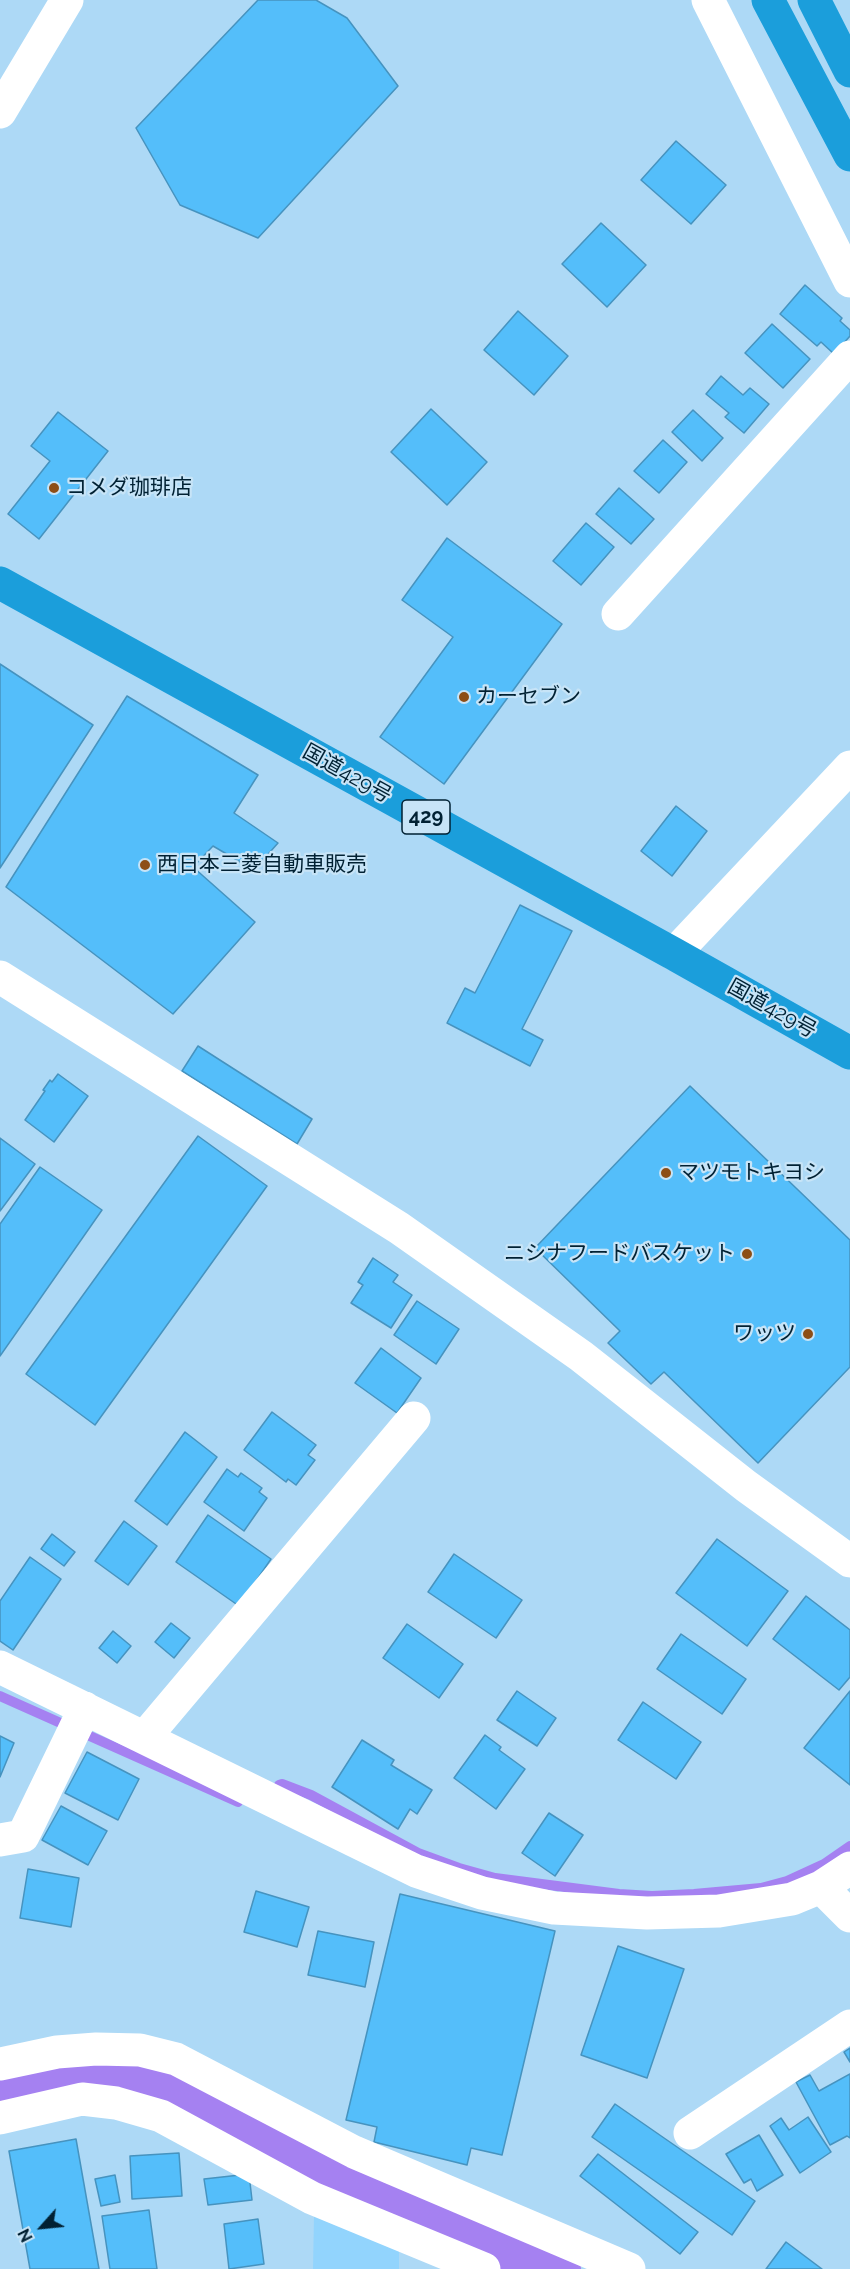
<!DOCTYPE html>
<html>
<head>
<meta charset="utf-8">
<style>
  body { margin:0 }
  #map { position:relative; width:850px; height:2269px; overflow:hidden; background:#add9f6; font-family:Raleway,sans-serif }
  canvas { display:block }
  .north { position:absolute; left:12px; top:2197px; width:60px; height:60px; -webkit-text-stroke:4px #c7e4f7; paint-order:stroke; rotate:243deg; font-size:16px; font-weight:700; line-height:24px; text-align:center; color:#012133 }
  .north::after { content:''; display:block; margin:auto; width:21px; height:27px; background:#012133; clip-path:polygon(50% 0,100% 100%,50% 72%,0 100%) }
</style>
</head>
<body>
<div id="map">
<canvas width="850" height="2269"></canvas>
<div class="north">N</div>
</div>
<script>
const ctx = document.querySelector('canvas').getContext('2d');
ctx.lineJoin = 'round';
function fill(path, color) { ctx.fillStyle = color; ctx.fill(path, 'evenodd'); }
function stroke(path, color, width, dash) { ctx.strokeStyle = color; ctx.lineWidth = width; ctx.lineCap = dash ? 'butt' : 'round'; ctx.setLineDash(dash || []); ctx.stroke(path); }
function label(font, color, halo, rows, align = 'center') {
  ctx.font = font + ' Raleway,"Noto Sans JP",sans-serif'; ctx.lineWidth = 4.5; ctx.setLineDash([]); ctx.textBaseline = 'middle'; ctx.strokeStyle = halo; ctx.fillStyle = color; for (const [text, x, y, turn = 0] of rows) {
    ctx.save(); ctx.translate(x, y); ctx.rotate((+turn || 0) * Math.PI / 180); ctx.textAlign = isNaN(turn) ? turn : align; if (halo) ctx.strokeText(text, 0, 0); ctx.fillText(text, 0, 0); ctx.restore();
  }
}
const built = new Path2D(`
  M314 2216 399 2250V2269H313Z`);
const stream = new Path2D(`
  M0 1696 238 1802
  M279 1785 282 1784 311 1795 418 1853 459 1868 495 1878 619 1894 652 1896 694 1894 761 1888 787 1881 824 1864 850 1846`);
const river = new Path2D(`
  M0 2094 92 2076 150 2080 361 2195 551 2269`);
const building = new Path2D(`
  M258 0H316L347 18 398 86 258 238 180 205 136 128Z
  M676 141 726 185 691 224 641 180Z
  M601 223 646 265 607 307 562 264Z
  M805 285 842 318 840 321 850 330V336L834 354 821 342 817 346 780 314Z
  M518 311 568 356 534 395 484 350Z
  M772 324 810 359 783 388 745 353Z
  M721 376 743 395 750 388 769 404 744 433 725 417 729 413 706 394Z
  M431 409 487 462 447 505 391 452Z
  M693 410 723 438 702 461 672 432Z
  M58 412 108 451 39 539 8 514 50 461 31 446Z
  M663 440 687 462 659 493 634 471Z
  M619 488 654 519 631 544 596 514Z
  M586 523 614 547 581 585 553 561Z
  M447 538 562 624 444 784 380 737 453 637 402 600Z
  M0 664 93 725 0 868Z
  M127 696 258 775 234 813 278 843 254 870 213 846 193 867 255 922 173 1014 6 887Z
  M676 806 707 831 672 876 641 851Z
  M520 905 572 931 522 1029 543 1040 530 1066 447 1023 465 988 475 993Z
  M198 1046 312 1119 297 1144 182 1071Z
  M58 1074 88 1096 54 1142 25 1120 45 1091 43 1090 50 1080 52 1082Z
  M690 1086 850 1240V1367L758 1463 664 1372 651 1384 608 1343 620 1331 535 1248Z
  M198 1136 267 1186 95 1425 26 1374Z
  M0 1138 35 1164 0 1211Z
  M40 1167 102 1210 0 1356V1224Z
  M373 1258 398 1275 393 1282 412 1295 391 1328 351 1303 363 1285 358 1282Z
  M417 1301 459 1329 436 1364 394 1335Z
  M381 1348 421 1378 397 1413 355 1383Z
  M272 1412 316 1445 308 1455 315 1460 296 1485 288 1479 286 1482 244 1450Z
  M185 1432 217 1457 167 1525 135 1501Z
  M227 1469 238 1477 241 1473 262 1488 259 1492 267 1498 244 1531 204 1502Z
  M208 1515 271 1559 239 1606 176 1562Z
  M124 1521 157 1546 128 1585 95 1561Z
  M52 1534 75 1552 64 1566 41 1549Z
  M717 1539 788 1591 747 1646 676 1593Z
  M454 1554 522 1600 496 1638 428 1592Z
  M30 1557 61 1579 13 1650 0 1641V1601Z
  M806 1596 850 1630V1677L839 1690 773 1639Z
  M171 1623 190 1638 174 1658 155 1642Z
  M407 1624 463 1664 439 1698 383 1658Z
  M113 1631 131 1646 117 1663 99 1648Z
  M681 1634 746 1679 722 1714 657 1669Z
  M517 1691 556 1718 537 1746 497 1720Z
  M850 1691V1785L804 1748Z
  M643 1702 701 1742 676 1779 618 1740Z
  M485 1735 501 1747 499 1750 525 1769 496 1809 454 1778Z
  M0 1736 14 1743 0 1777Z
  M362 1740 394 1760 391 1765 432 1790 417 1814 410 1809 398 1829 332 1787Z
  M87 1752 139 1779 118 1820 65 1793Z
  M61 1806 107 1831 88 1865 42 1840Z
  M549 1813 583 1835 555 1876 522 1853Z
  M28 1869 79 1878 71 1927 20 1918Z
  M256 1891 309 1907 297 1947 244 1932Z
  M400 1894 555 1931 502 2155 471 2148 467 2165 374 2142 377 2127 346 2120Z
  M318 1931 374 1942 365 1987 308 1975Z
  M618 1946 684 1969 647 2078 581 2055Z
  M850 2048V2062L844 2052Z
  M850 2074V2138L847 2136 830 2145 796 2082 810 2075 819 2091Z
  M615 2104 755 2201 732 2235 592 2137Z
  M808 2117 831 2152 800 2173 770 2126 781 2118 789 2130Z
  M759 2135 783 2175 757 2191 751 2179 744 2183 726 2154Z
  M76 2139 99 2269H30L9 2151Z
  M179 2153 182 2196 132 2199 130 2156Z
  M598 2154 698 2232 680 2254 580 2176Z
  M249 2174 252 2200 208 2205 204 2179Z
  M115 2175 120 2202 101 2206 95 2179Z
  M149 2210 157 2269H110L102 2216Z
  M258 2219 264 2264 229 2269 224 2224Z
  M786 2242 822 2269H766Z`);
const minor = new Path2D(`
  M708 0 850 281
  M0 112 67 0
  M618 614 850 357
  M674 954 850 767
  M0 977 399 1228 581 1356 746 1486 850 1561
  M0 1667 416 1871 482 1893 554 1908 647 1913 719 1911 792 1899 821 1887 850 1868
  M145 1737 414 1418
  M0 1840 23 1836 85 1708
  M821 1887 850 1916
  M0 2064 57 2052 96 2049 140 2050 176 2059 354 2152 629 2269
  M0 2118 82 2099 116 2103 161 2116 312 2198 484 2269
  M690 2133 850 2026`);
const highway = new Path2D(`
  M768 0 850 155
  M814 0 850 71
  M0 583 674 954 850 1053`);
const markers = [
  [54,488,6,"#8d4e16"],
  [464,697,6,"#8d4e16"],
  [145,865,6,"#8d4e16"],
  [666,1173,6,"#8d4e16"],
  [747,1254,6,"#8d4e16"],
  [808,1334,6,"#8d4e16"]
];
const shields = [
  [426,817,48]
];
const shieldNames = [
  ["429",426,817]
];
const poiNames = [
  ["コメダ珈琲店",66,488],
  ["カーセブン",476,697],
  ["西日本三菱自動車販売",157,865],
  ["マツモトキヨシ",678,1173],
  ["ニシナフードバスケット",735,1254,"right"],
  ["ワッツ",796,1334,"right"]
];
const streetNames = [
  ["国道429号",347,774,29],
  ["国道429号",772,1009,29]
];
fill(built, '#92d4fd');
stroke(stream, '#a581f1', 10);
stroke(river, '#a581f1', 60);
fill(building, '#54befa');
stroke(building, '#4693bf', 1.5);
stroke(minor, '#fff', 33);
stroke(highway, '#1b9edb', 33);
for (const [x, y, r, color] of markers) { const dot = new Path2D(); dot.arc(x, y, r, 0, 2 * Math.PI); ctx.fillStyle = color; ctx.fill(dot); stroke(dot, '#c7e4f7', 2); }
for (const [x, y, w] of shields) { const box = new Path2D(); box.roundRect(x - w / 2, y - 17, w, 34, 4.5); ctx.fillStyle = '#c7e4f7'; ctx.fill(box); stroke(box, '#012133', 1.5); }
label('bold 20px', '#012133', null, shieldNames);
label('21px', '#012133', '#c7e4f7', poiNames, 'left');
label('21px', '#012133', '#c7e4f7', streetNames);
</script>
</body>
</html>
